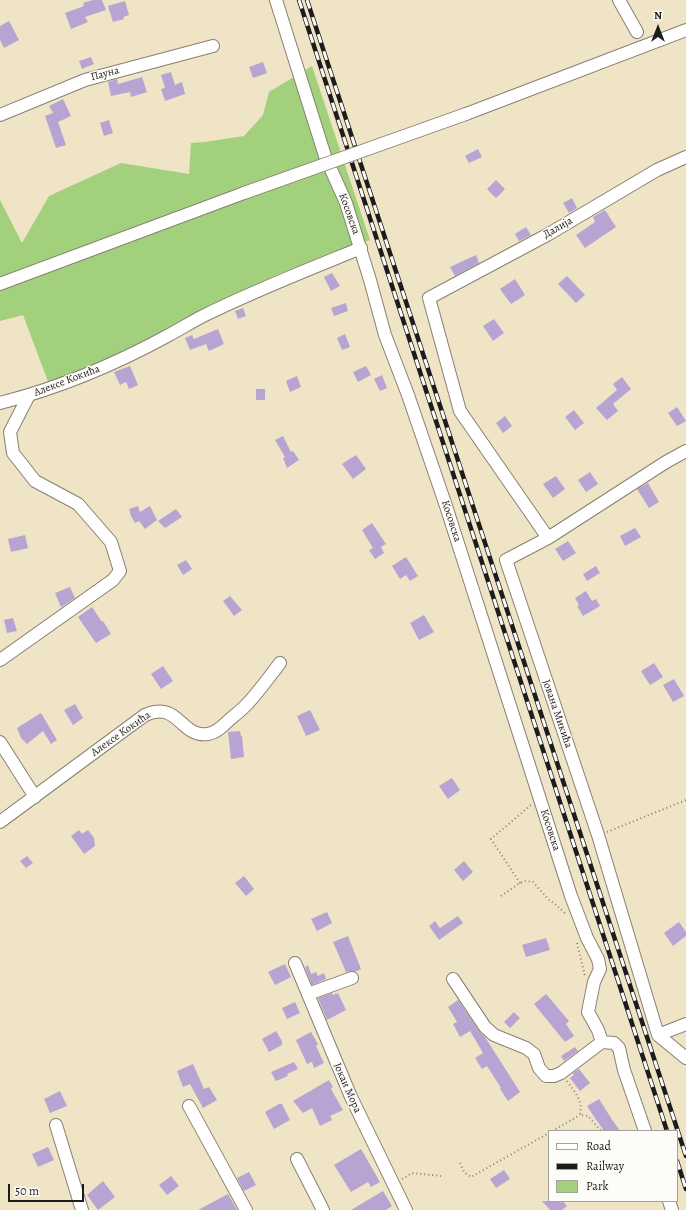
<!DOCTYPE html>
<html>
<head>
<meta charset="utf-8">
<style>
  body { margin:0 }
  #map { position:relative; width:686px; height:1210px; overflow:hidden; background:#efe4c6; font-family:Alegreya,serif }
  canvas { display:block }
  .legend { position:absolute; left:548px; top:1130px; width:130px; height:72px; box-sizing:border-box; background:#fdfcf7; border:1px solid #a3a29f; margin:0; padding:5px 7px; list-style:none; font-size:12px; color:#1c1c1c }
  .legend li { display:flex; align-items:center; gap:8px; height:20px }
  .legend b { width:20px; border:1px solid #a3a29f }
  .north { position:absolute; left:638px; top:8px; width:40px; height:40px; -webkit-text-stroke:3px #fdfcf7; paint-order:stroke; rotate:0deg; font-size:11px; font-weight:700; line-height:16px; text-align:center; color:#1c1c1c }
  .north::after { content:''; display:block; margin:auto; width:14px; height:18px; background:#1c1c1c; clip-path:polygon(50% 0,100% 100%,50% 72%,0 100%) }
  .scale { position:absolute; left:8px; top:1184px; width:76px; height:18px; box-sizing:border-box; border:2px solid #1c1c1c; border-top:0; padding-left:5px; font-size:12px; line-height:14px; white-space:nowrap; color:#1c1c1c; -webkit-text-stroke:3px #fdfcf7; paint-order:stroke }
</style>
</head>
<body>
<div id="map">
<canvas width="686" height="1210"></canvas>
<ul class="legend">
<li><b style="height:5px;background:#fff"></b>Road</li>
<li><b style="height:5px;background:#1c1c1c"></b>Railway</li>
<li><b style="height:11px;background:#a2d07d"></b>Park</li>
</ul>
<div class="north">N</div>
<div class="scale">50 m</div>
</div>
<script>
const ctx = document.querySelector('canvas').getContext('2d');
ctx.lineJoin = 'round';
function fill(path, color) { ctx.fillStyle = color; ctx.fill(path, 'evenodd'); }
function stroke(path, color, width, dash) { ctx.strokeStyle = color; ctx.lineWidth = width; ctx.lineCap = dash ? 'butt' : 'round'; ctx.setLineDash(dash || []); ctx.stroke(path); }
function label(font, color, halo, rows, align = 'center') {
  ctx.font = font + ' Alegreya,serif'; ctx.lineWidth = 3; ctx.setLineDash([]); ctx.textBaseline = 'middle'; ctx.strokeStyle = halo; ctx.fillStyle = color; for (const [text, x, y, turn = 0] of rows) {
    ctx.save(); ctx.translate(x, y); ctx.rotate((+turn || 0) * Math.PI / 180); ctx.textAlign = isNaN(turn) ? turn : align; if (halo) ctx.strokeText(text, 0, 0); ctx.fillText(text, 0, 0); ctx.restore();
  }
}
const green = new Path2D(`
  M312 66 370 240 276 275 145 343 49 384 23 315 0 321V200L22 243 49 196 121 163 189 174 191 143 205 142 244 136 263 115 269 92Z`);
const building = new Path2D(`
  M93 0H102L106 10 85 17 88 22 71 29 65 13 84 6 83 3Z
  M125 1 129 15 123 17 124 19 113 22 108 6Z
  M9 21 19 40 4 48 0 40V26Z
  M91 57 94 64 82 69 79 61Z
  M263 62 267 73 253 78 249 67Z
  M171 72 175 85 182 82 185 94 165 101 161 89 165 88 161 75Z
  M142 77 147 92 131 97 130 92 111 96 108 82 117 79 118 84Z
  M63 99 71 116 58 122 66 145 56 148 45 116 53 113 49 106Z
  M109 120 113 133 104 136 100 123Z
  M478 149 482 157 469 163 465 156Z
  M496 180 505 189 496 198 487 189Z
  M572 198 577 208 569 213 563 203Z
  M605 210 616 227 585 248 576 235 595 222 593 217Z
  M526 227 531 235 519 241 515 234Z
  M476 255 479 263 455 276 450 267Z
  M332 273 340 286 331 291 324 277Z
  M567 276 585 295 576 303 558 284Z
  M515 279 525 295 511 304 500 289Z
  M346 303 348 311 334 316 331 308Z
  M243 308 246 316 238 319 235 311Z
  M494 319 504 333 493 341 483 326Z
  M218 329 224 344 209 351 206 344 190 350 185 338 192 335 194 339Z
  M345 334 350 347 342 350 337 338Z
  M130 366 138 385 129 389 126 382 120 385 114 372Z
  M366 366 371 375 358 382 353 372Z
  M382 375 387 388 380 391 374 379Z
  M297 376 301 387 290 392 286 381Z
  M622 377 631 389 613 404 618 411 607 420 596 408 617 390 613 384Z
  M256 389H265V400H256Z
  M677 407 686 421 677 426 668 413Z
  M574 410 584 423 575 430 565 417Z
  M505 416 512 426 503 433 496 423Z
  M283 436 291 452 293 451 299 460 287 468 283 458 285 457 275 440Z
  M356 455 366 469 353 479 342 464Z
  M590 472 598 484 586 492 578 480Z
  M556 476 565 489 553 498 543 484Z
  M648 483 659 502 649 508 637 489Z
  M138 506 140 512 150 506 157 520 145 529 139 521 135 523 131 516 129 509Z
  M176 509 182 517 165 528 158 521Z
  M372 523 386 544 381 547 384 553 375 559 369 550 373 548 362 530Z
  M635 528 641 537 625 546 620 536Z
  M25 535 28 548 11 552 8 539Z
  M568 541 576 553 563 561 555 549Z
  M406 557 418 576 410 581 406 575 400 579 392 566Z
  M186 560 192 569 183 575 177 565Z
  M596 566 600 573 587 581 583 574Z
  M70 587 75 598 61 607 55 593Z
  M586 591 592 601 596 599 600 606 583 616 577 606 579 605 575 598Z
  M230 596 242 610 234 616 223 601Z
  M92 607 102 622 103 621 111 634 96 643 78 617Z
  M424 615 434 632 419 640 410 623Z
  M13 618 17 631 7 633 4 620Z
  M654 663 663 677 650 685 641 671Z
  M163 666 173 681 161 689 151 674Z
  M674 679 684 696 673 702 663 685Z
  M75 704 83 718 73 725 64 710Z
  M310 710 320 730 306 736 297 716Z
  M41 713 57 740 51 744 43 731 27 744 21 738 17 728Z
  M240 731 241 736H242L244 757 231 759 228 732Z
  M452 778 460 790 448 799 439 786Z
  M79 830 82 834 88 830 94 838 95 846 84 854 71 836Z
  M27 856 33 863 26 868 20 861Z
  M464 861 473 872 463 881 454 870Z
  M244 876 254 889 246 896 235 883Z
  M327 912 332 923 317 931 311 919Z
  M458 916 463 923 439 940 429 926 435 921 440 928Z
  M679 922 686 932V936L673 946 664 933Z
  M348 936 361 969 355 972 353 971 346 972 333 942Z
  M546 938 550 950 526 957 522 945Z
  M285 964 291 977 275 985 268 972Z
  M308 965 311 974 316 972 318 976 324 973 326 979 312 985 305 967Z
  M332 993 333 995 338 993 346 1010 327 1020 318 998Z
  M546 994 569 1021 566 1024 574 1036 565 1042 534 1004Z
  M458 1000 479 1031 485 1037 520 1092 508 1101 500 1089 501 1088 487 1066 482 1069 475 1058 483 1053 470 1031 460 1037 453 1024 457 1022 448 1007Z
  M295 1002 300 1013 287 1019 282 1008Z
  M514 1012 520 1018 510 1028 504 1022Z
  M276 1031 282 1041V1045L269 1052 262 1039Z
  M311 1032 318 1044 316 1046 324 1063 314 1068 312 1062 307 1064 296 1040Z
  M575 1047 578 1051 564 1061 561 1056Z
  M294 1062 298 1069 287 1074 288 1076 276 1081 271 1072Z
  M193 1064 204 1089 209 1087 217 1100 203 1108 190 1084 183 1087 177 1071Z
  M579 1069 590 1083 580 1091 570 1078 574 1075 573 1073Z
  M329 1080 333 1087 331 1089 343 1110 330 1116 332 1120 320 1126 312 1108 303 1113 293 1101Z
  M60 1091 67 1106 50 1113 44 1099Z
  M599 1099 611 1118 620 1131H604L595 1118 587 1106Z
  M279 1104H282L290 1120 274 1129 265 1112Z
  M48 1147 54 1160 38 1167 32 1154Z
  M361 1149 380 1182 371 1187 368 1182 351 1192 334 1165Z
  M504 1170 510 1179 496 1188 490 1179Z
  M249 1172 256 1185 244 1191 237 1178Z
  M171 1176 179 1186 167 1195 159 1185Z
  M103 1181 115 1197 98 1210 87 1195Z
  M383 1191 392 1206 386 1210H351Z
  M228 1194 237 1210H198Z
  M542 1201H563L567 1206 562 1210H550Z`);
const path = new Path2D(`
  M607 832 686 800
  M520 883 491 839 531 805
  M501 896 520 883 526 881 533 882 549 900 555 904 567 915
  M577 943 585 976
  M567 1081C575 1093 583 1100 580 1115L588 1116 601 1131
  M552 1131 580 1115
  M460 1163 464 1172 471 1177 549 1133
  M402 1179 412 1173 441 1176`);
const minor = new Path2D(`
  M276 0 325 156 346 203 370 280 385 335 408 395 446 506 571 896 587 938 598 959 600 969 594 982 588 1012 598 1030 602 1042
  M619 0 637 32
  M466 114 686 30
  M0 115 85 80 213 46
  M0 284 244 193
  M0 403C59 388 116 364 169 335 180 329 190 323 201 317 253 291 307 270 361 248
  M686 451 666 462 548 538 506 560 598 835 658 1035 686 1058
  M548 538 460 411 429 298 547 235 657 170 686 157
  M0 660 113 580 120 571 111 542 78 504 35 481 13 453 10 432 29 395
  M0 742 35 797
  M0 822 145 715C179 700 180 738 208 734 216 733 223 726 228 721 235 715 243 709 249 702 260 690 270 676 280 663
  M295 963 351 1097 406 1210
  M453 979 485 1027 494 1035 526 1048 534 1054 539 1068 546 1076H554L561 1073 602 1042 614 1043 619 1048 624 1070 645 1131
  M308 994 352 978
  M658 1035 686 1024
  M189 1106 246 1210
  M56 1125 82 1210
  M297 1159 323 1210
  M669 1201 672 1210`);
const rail = new Path2D(`
  M299 0 667 1131
  M307 0 686 1156
  M677 1161 686 1189`);
const minorBridge = new Path2D(`
  M244 193 466 114`);
const streetNames = [
  ["Пауна",105,74,-15],
  ["Косовска",349,214,70],
  ["Далија",558,228,-30],
  ["Алексе Кокића",67,381,-21],
  ["Косовска",451,521,72],
  ["Јована Микића",557,714,71],
  ["Алексе Кокића",121,734,-35],
  ["Косовска",550,830,72],
  ["Јокаи Мора",347,1088,66]
];
fill(green, '#a2d07d');
fill(building, '#b8a4d2');
stroke(minor, '#868071', 14);
stroke(path, '#868071', 2, [1, 3]);
stroke(minor, '#fff', 12);
stroke(rail, '#1c1c1c', 4.5);
stroke(rail, '#fdfcf7', 3, [9]);
stroke(minorBridge, '#868071', 14, []);
stroke(minorBridge, '#fff', 12);
label('11px', '#1c1c1c', '#fdfcf7', streetNames);
</script>
</body>
</html>
